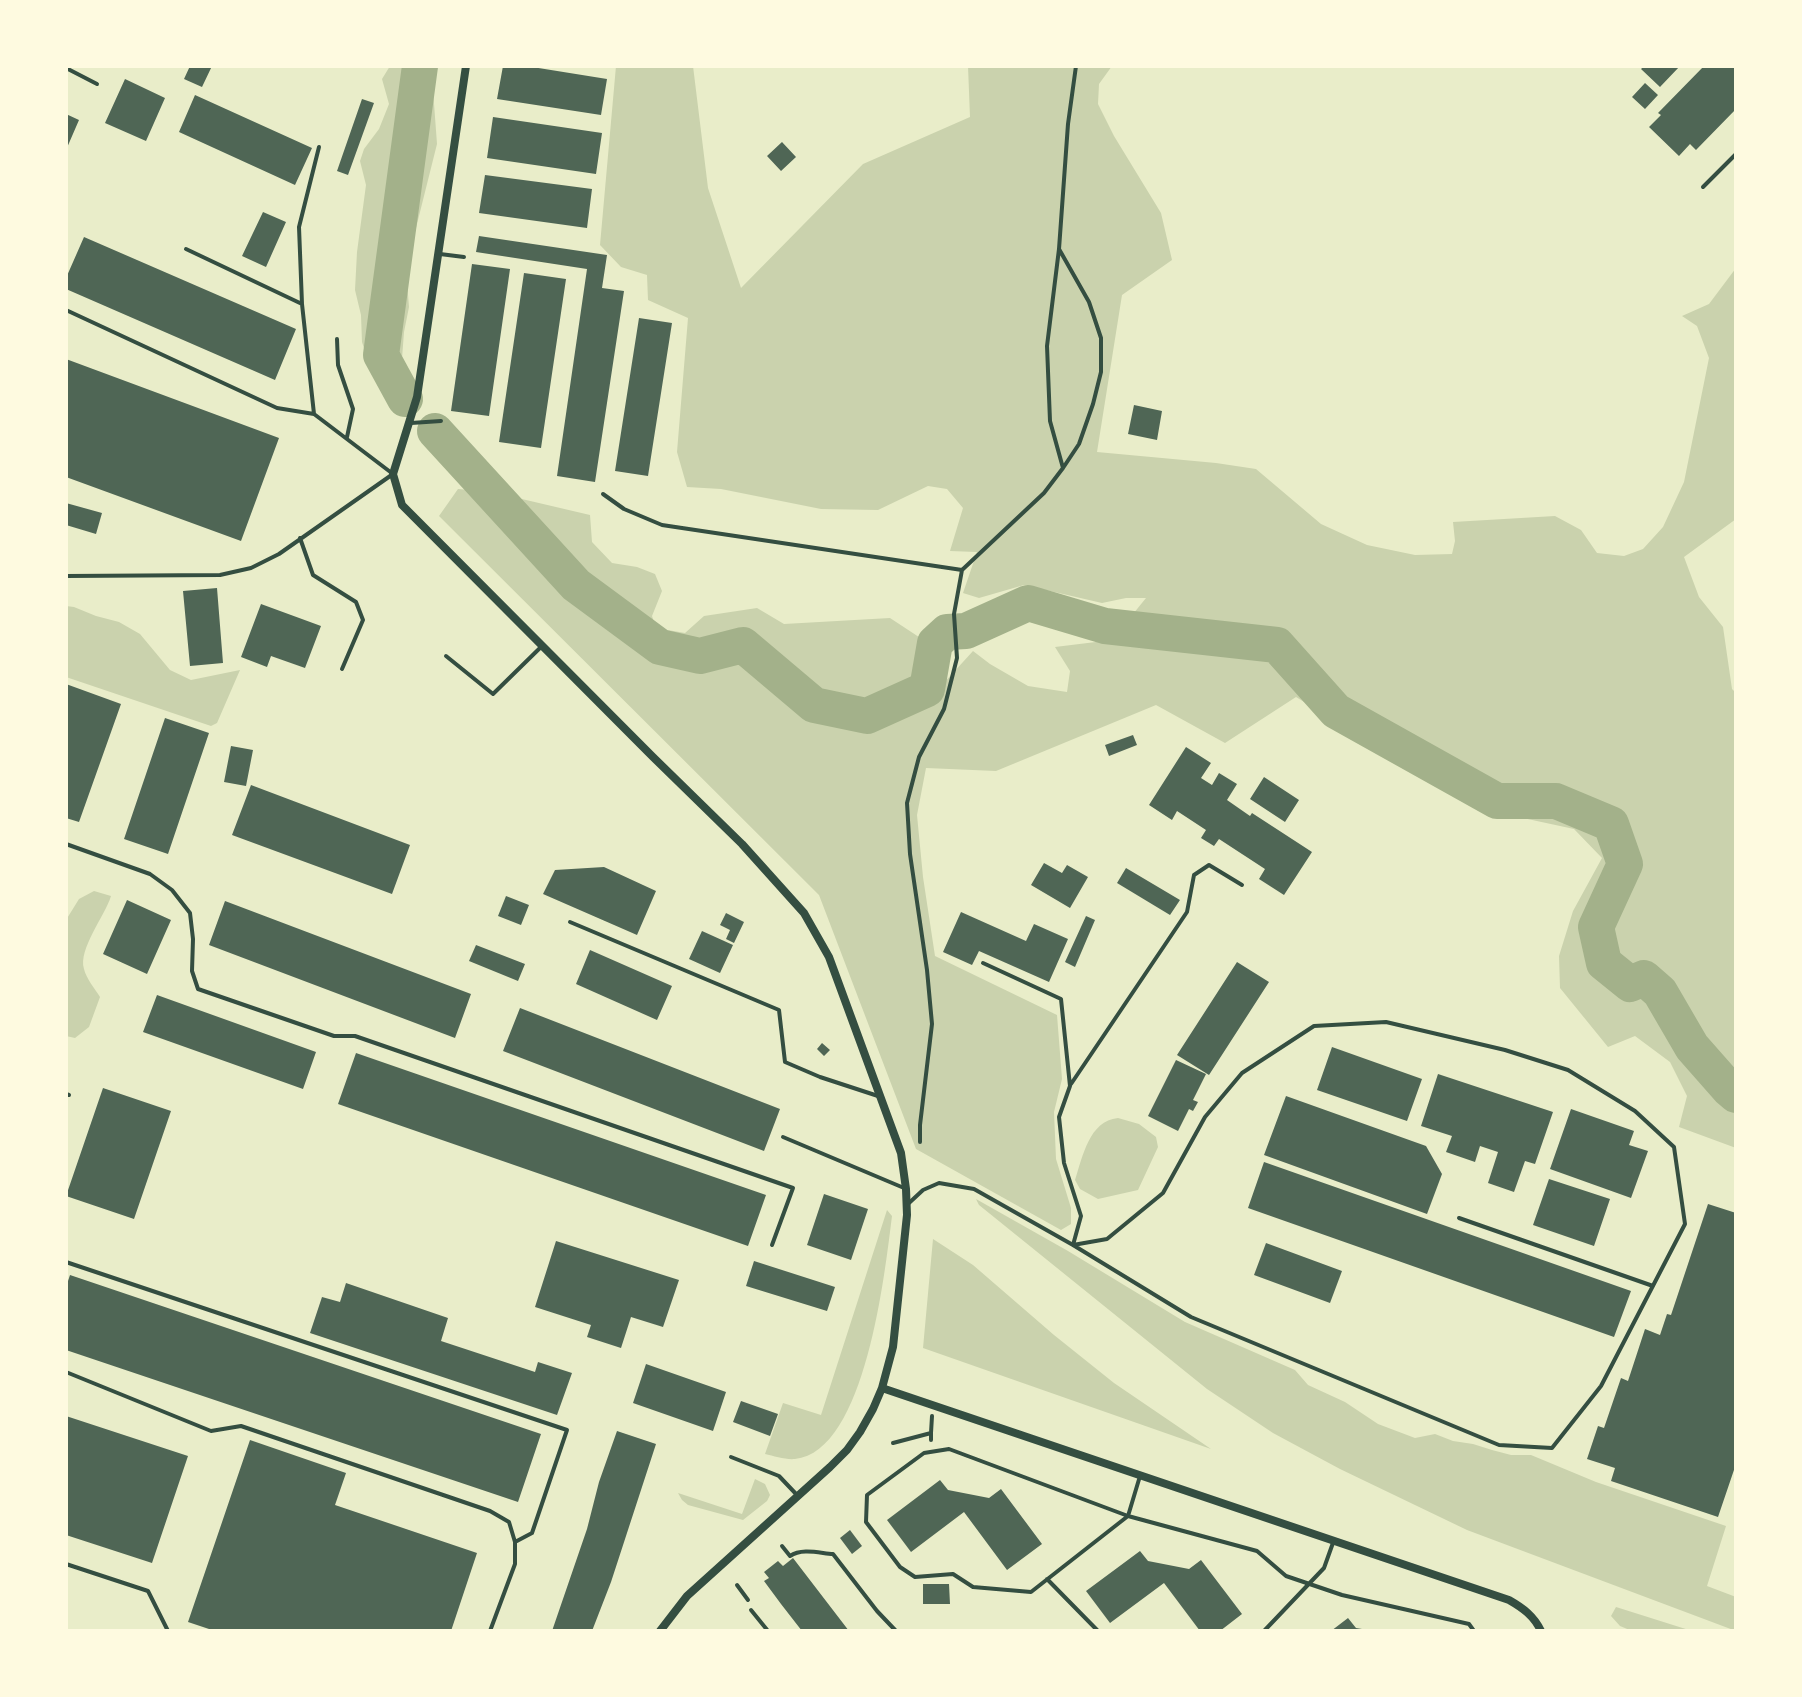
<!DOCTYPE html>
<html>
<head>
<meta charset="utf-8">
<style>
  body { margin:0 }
  #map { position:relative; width:1802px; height:1697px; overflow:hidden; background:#e9edc9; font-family:Spectral,serif }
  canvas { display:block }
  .frame { position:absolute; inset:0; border:68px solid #fefae0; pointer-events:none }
</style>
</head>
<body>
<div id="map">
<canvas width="1802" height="1697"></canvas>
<div class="frame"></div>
</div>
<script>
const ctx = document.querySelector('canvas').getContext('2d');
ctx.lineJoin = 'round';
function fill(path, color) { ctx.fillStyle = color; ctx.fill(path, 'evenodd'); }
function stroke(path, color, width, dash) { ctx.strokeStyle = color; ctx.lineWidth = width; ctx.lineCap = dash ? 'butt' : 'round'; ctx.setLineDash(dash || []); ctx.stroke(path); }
const green = new Path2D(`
  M390 66H438L433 90 437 144 409 256 407 282 409 307 404 332 401 372 405 399 370 367 362 342 361 315 355 290 357 252 366 185 360 161 364 149 379 129 389 104 382 79Z
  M616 66H693L708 188 741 288 863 164 970 117 968 66H1112L1099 84 1098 104 1114 136 1161 213 1172 260 1122 295 1097 452 1216 463 1256 469 1321 524 1367 545 1415 555 1452 554 1455 541 1453 522 1555 516 1581 530 1597 553 1624 556 1643 549 1663 527 1684 482 1709 358 1697 326 1682 316 1709 304 1736 268V519L1684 557 1699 597 1723 627 1732 689 1736 693V1148L1679 1127 1687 1096 1670 1062 1635 1036 1608 1047 1560 988 1559 956 1573 911 1602 858 1574 829 1509 815 1445 788 1296 697 1225 743 1156 705 996 771 926 768 917 815 923 877 935 956 1057 1015 1062 1079 1054 1112 1056 1159 1071 1208V1224L1061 1230 916 1149 819 895 439 516 458 489 492 492 590 515 592 542 612 563 637 567 655 574 662 591 652 616 656 628 685 633 704 616 757 608 784 624 890 618 925 641 932 696 973 651 990 664 1028 686 1067 692 1070 671 1055 647 1112 640 1146 598H1126L1102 603 1024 585 979 598 963 593 977 552 950 551 963 508 947 489 928 486 878 510 821 509 721 489 687 487 677 452 688 318 648 300 647 275 621 267 600 245Z
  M66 606 74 607 96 616 119 622 140 634 170 670 191 680 240 670 217 723 211 726 66 677Z
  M94 891 111 896C105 916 78 949 84 969 86 978 95 989 100 997L89 1027 75 1038 66 1036V920L79 899Z
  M1118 1118 1139 1124 1156 1137 1158 1147 1138 1190 1098 1199 1080 1189 1075 1180C1083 1156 1089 1121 1118 1118Z
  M976 1199 1068 1251 1185 1322 1295 1370 1308 1385 1345 1402 1378 1424 1415 1438 1435 1434 1453 1441 1473 1444 1492 1450 1511 1455H1531L1596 1482 1726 1526 1707 1586 1736 1597V1631L1467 1530 1340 1469 1273 1433 1207 1389 979 1205Z
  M887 1210 892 1216C885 1271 866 1452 795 1459 786 1460 774 1456 765 1454L783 1403 821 1415Z
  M933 1239 973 1265 1054 1335 1114 1383 1211 1449 923 1348Z
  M755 1479 765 1484 770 1495 767 1501 743 1520 688 1505 682 1500 678 1493 742 1514Z
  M1616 1607 1692 1631H1632L1620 1626 1611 1616Z`);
const river = new Path2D(`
  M405 399 381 355 420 66
  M435 431 576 585 660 647 700 656 743 645 814 705 867 716 927 689 935 643 947 632 966 631 1028 603 1105 626 1277 645 1336 711 1497 801H1556L1611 824 1625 864 1596 927 1604 963 1630 984 1644 978 1660 992 1692 1047 1729 1089 1736 1095`);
const building = new Path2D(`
  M190 66H212L202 87 184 79Z
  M503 66H526L607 79 601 115 497 99Z
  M1644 66H1680L1660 87 1641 69Z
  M1704 66H1736V109L1696 150 1690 144 1679 156 1649 127 1661 115 1658 113Z
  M125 79 165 98 146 141 105 123Z
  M1645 83 1658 95 1645 109 1632 97Z
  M195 95 312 148 295 185 179 132Z
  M362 99 374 103 348 175 337 171Z
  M66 114 79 120 66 150Z
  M493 117 602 133 596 174 487 158Z
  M782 142 796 157 781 171 767 156Z
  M485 175 592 189 587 228 479 213Z
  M263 212 286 222 266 267 242 256Z
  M479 236 607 255 602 288 624 291 595 482 557 476 587 269 476 252Z
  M84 237 296 329 275 380 66 289V278Z
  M472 264 510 269 489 416 451 411Z
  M524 273 566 279 541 448 499 442Z
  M639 318 672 323 648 476 615 471Z
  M66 359 279 438 241 541 66 477Z
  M1134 405 1162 411 1157 440 1128 434Z
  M66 503 102 513 96 534 66 525Z
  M217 588 223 663 190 666 183 591Z
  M261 604 321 626 305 668 271 656 267 667 241 657Z
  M66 684 121 704 79 822 66 818Z
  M165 718 209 733 168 854 124 839Z
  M1133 735 1137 745 1109 756 1105 745Z
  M231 746 253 750 246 786 224 782Z
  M1186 747 1211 763 1201 778 1212 785 1219 773 1237 784 1227 800 1250 816 1252 813 1312 852 1284 895 1259 879 1265 869 1219 839 1214 846 1201 838 1206 830 1177 811 1172 820 1149 805Z
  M1264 777 1299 800 1285 822 1250 799Z
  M251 785 410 845 392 894 232 835Z
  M1044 863 1062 873 1067 865 1088 877 1070 908 1031 885Z
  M604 867 656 891 637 935 543 894 555 870Z
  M1126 868 1180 900 1170 915 1117 883Z
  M506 896 529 905 521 925 498 916Z
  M127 900 171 920 147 974 103 954Z
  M225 901 471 994 455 1038 209 945Z
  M961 912 1026 941 1034 924 1068 939 1049 982 979 951 972 965 943 952Z
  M726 913 744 922 734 943 726 939 730 930 720 925Z
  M1086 916 1095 920 1075 967 1065 962Z
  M702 931 733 945 720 973 689 959Z
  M476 945 525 964 518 981 469 961Z
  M590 950 672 986 657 1020 576 984Z
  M1237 962 1269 982 1209 1075 1177 1055Z
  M157 995 316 1052 303 1089 143 1032Z
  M520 1008 780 1109 764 1151 503 1051Z
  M822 1043 830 1050 824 1056 817 1049Z
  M1332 1047 1422 1079 1407 1121 1317 1090Z
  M356 1053 766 1195 748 1246 338 1104Z
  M1176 1060 1206 1074 1193 1100 1198 1102 1193 1111 1189 1109 1178 1131 1148 1116Z
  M1438 1074 1553 1112 1535 1164 1525 1161 1514 1192 1488 1183 1498 1152 1480 1146 1475 1162 1446 1152 1452 1136 1421 1126Z
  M103 1088 171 1111 134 1219 66 1196Z
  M1286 1096 1426 1146 1442 1174 1427 1214 1264 1155Z
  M1571 1109 1634 1131 1629 1145 1648 1151 1631 1198 1550 1169Z
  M1264 1162 1631 1291 1614 1337 1248 1208Z
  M1549 1179 1610 1199 1594 1246 1533 1225Z
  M824 1194 868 1209 851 1260 807 1245Z
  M1708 1204 1736 1213V1464L1718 1517 1611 1481 1615 1468 1587 1459 1598 1426 1604 1428 1621 1378 1628 1381 1645 1329 1660 1335 1667 1314 1671 1315Z
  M556 1241 679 1280 663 1327 631 1317 621 1348 587 1337 591 1325 535 1307Z
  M1266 1243 1342 1271 1330 1303 1254 1275Z
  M754 1261 835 1287 827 1311 746 1286Z
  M70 1275 541 1434 518 1502 66 1350V1287Z
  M346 1283 448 1318 441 1341 535 1372 538 1362 572 1373 557 1415 310 1333 322 1297 340 1302Z
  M646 1364 726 1392 713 1431 633 1403Z
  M741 1401 778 1414 770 1436 733 1422Z
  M66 1416 188 1456 152 1563 66 1535Z
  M617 1431 656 1444 611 1582 592 1631H552L587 1529 599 1482Z
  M250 1440 346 1473 335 1505 477 1553 451 1631H215L188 1622Z
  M940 1480 948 1490 989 1498 1001 1489 1042 1544 1007 1570 964 1512 911 1552 887 1520Z
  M850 1530 862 1546 852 1554 840 1538Z
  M1140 1551 1148 1561 1189 1569 1201 1560 1242 1614 1220 1631H1200L1164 1583 1110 1623 1086 1591Z
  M793 1558 849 1631H802L781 1604 764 1581 769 1578 764 1572 778 1561 783 1566Z
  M923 1584H949L950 1604H923Z
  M1348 1618 1356 1628 1362 1629V1631H1331Z`);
const path = new Path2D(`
  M1063 468 1050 421 1047 346 1059 249 1068 124 1076 66
  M603 494 624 509 662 525 962 570
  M920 1142V1125L932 1024 927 970 910 854 907 803 919 757 944 709 957 658 954 614 962 570 1044 493 1063 468 1079 444 1093 404 1101 372V338L1089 302 1059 249
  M931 1433 932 1416
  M893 1443 931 1433V1440
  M782 1546 790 1556C802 1548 819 1553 833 1554L877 1611 896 1631
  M737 1585 748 1600`);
const service = new Path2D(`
  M66 68 97 84
  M1703 187 1736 154
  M186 249 302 304
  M440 254 464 257
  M66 310 277 408 314 414
  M337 339 338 365 353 409 347 437
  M411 423 441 421
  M300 538 313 575 356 602 363 620 342 669
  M66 576 220 575 251 568 279 554 393 474 314 414 302 304 299 227 319 147
  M446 656 493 694 542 646
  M66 844 150 874 172 890 190 913 193 939 192 971 198 989 334 1036H355L793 1188 772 1245
  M570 922 779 1010 785 1062 820 1077 878 1096
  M1071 1084 1187 912 1194 875 1209 865 1242 885
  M66 1094 69 1095
  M783 1137 904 1188
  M909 1203 923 1190 939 1183 974 1189 1073 1245 1191 1317 1499 1445 1552 1448 1601 1386 1685 1224 1674 1147 1635 1111 1568 1070 1505 1050 1386 1022 1314 1026 1242 1073 1205 1117 1163 1193 1107 1239 1073 1245 1081 1216 1064 1163 1059 1117 1070 1086 1061 999 983 963
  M1459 1218 1653 1286
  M66 1262 567 1430 532 1533 515 1542
  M66 1372 211 1431 241 1426 490 1511 509 1522 515 1542V1564L490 1631
  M731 1457 779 1476 797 1495
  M1140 1476 1128 1516 1031 1592 973 1587 953 1574 915 1577 900 1567 866 1522 867 1495 924 1453 949 1449 1128 1516 1257 1551 1286 1576 1342 1595 1469 1624 1474 1631
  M66 1564 148 1591 168 1631
  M1047 1579 1098 1631
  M751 1610 768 1631
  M1264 1631 1324 1568 1334 1540`);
const minor = new Path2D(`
  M466 66 417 397 393 474 402 505 653 757 742 844 804 913 829 957 901 1153 906 1189 907 1215 893 1347 882 1388 873 1409 860 1432 847 1450 830 1467 687 1596 660 1631
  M882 1388 1509 1600C1523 1608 1534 1616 1541 1631`);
fill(green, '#cad2ad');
stroke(river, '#a3b18a', 36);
fill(building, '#4f6655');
stroke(path, '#344e41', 4);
stroke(service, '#344e41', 4);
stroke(minor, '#344e41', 8);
</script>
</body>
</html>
